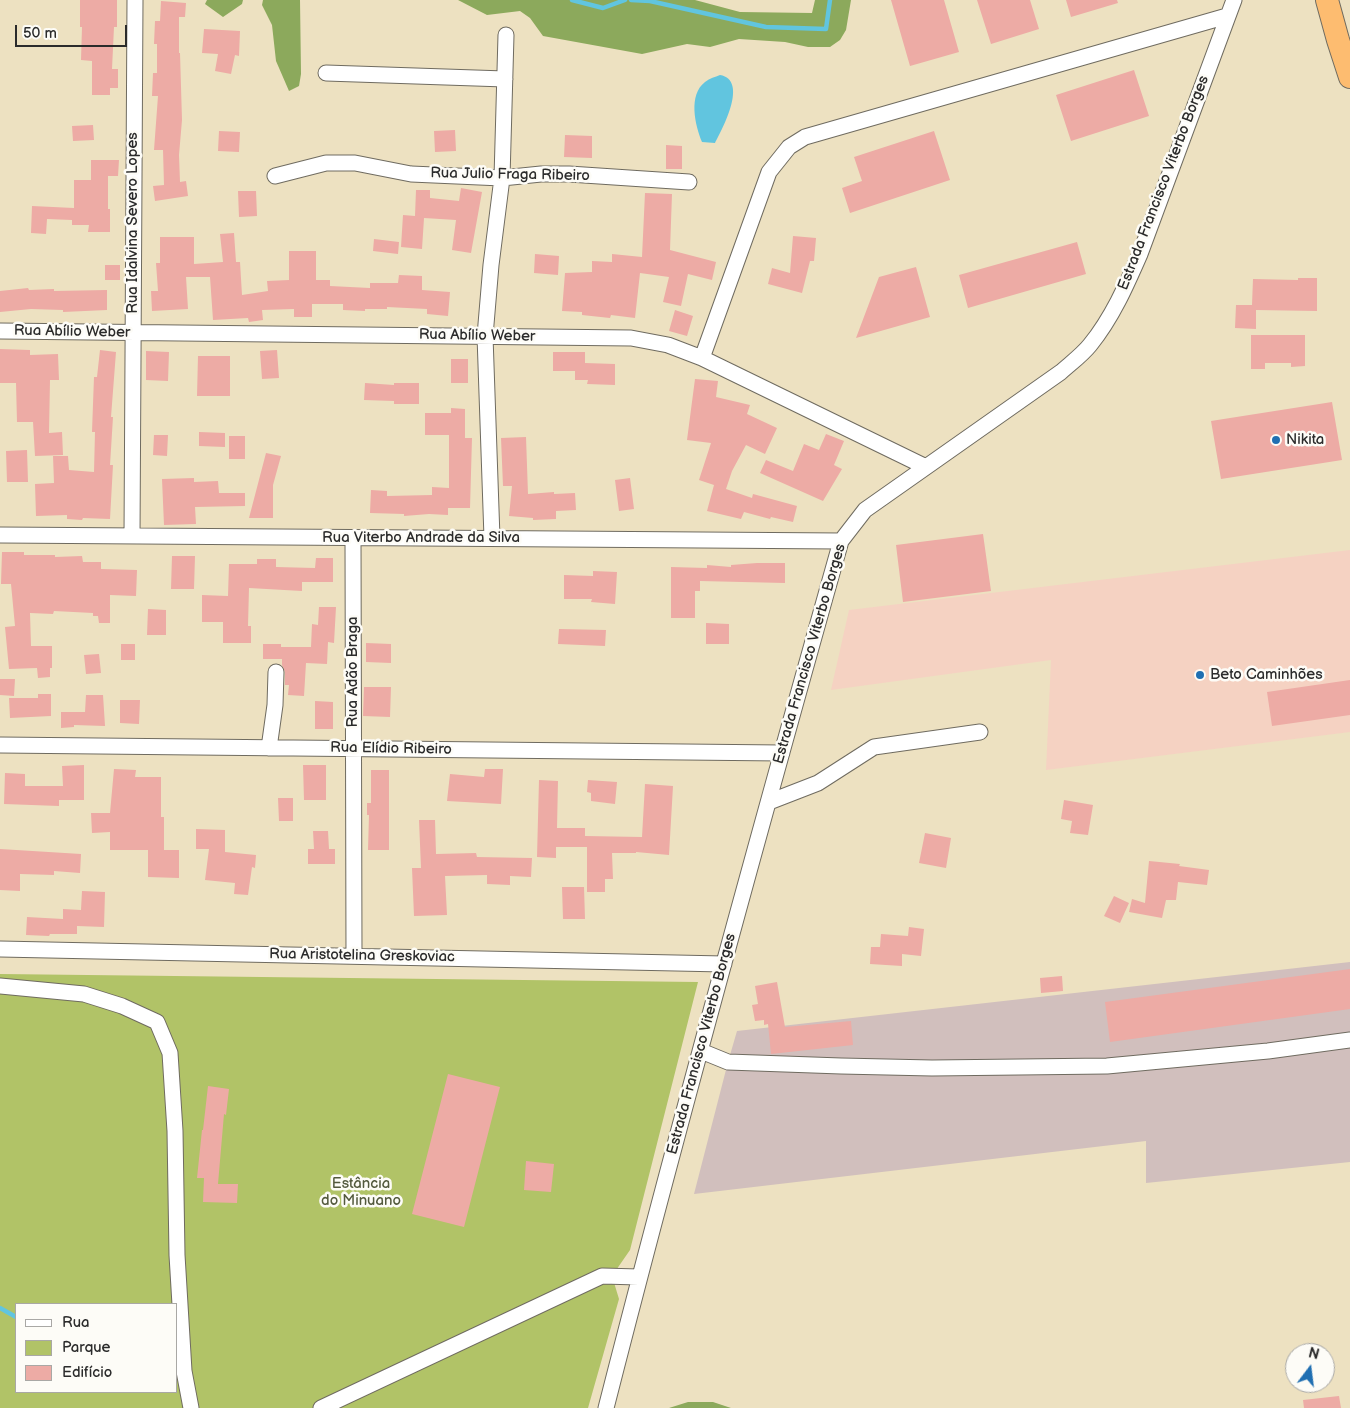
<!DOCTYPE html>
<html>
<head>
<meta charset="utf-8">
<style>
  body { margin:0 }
  #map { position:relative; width:1350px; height:1408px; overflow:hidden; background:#ede1c1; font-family:"Balsamiq Sans",sans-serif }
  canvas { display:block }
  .legend { position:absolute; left:15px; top:1303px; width:162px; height:90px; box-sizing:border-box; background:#fdfcf7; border:1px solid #a9a8a5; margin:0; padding:6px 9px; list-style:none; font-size:15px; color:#2b2b2b }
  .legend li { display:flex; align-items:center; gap:10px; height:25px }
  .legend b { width:25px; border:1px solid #a9a8a5 }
  .north { position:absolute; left:1285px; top:1343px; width:50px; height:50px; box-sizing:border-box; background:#fdfcf7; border:1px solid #a9a8a5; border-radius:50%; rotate:15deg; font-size:14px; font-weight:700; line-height:20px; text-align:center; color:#2b2b2b }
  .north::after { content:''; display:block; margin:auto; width:18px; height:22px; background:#1f6fb2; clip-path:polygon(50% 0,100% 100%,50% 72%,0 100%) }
  .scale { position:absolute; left:15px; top:25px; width:112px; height:22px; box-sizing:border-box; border:2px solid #2b2b2b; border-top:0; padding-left:6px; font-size:15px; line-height:18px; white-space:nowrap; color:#2b2b2b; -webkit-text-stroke:4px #fdfcf7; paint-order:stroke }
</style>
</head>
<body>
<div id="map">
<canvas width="1350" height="1408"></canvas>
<ul class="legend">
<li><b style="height:6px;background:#fff"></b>Rua</li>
<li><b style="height:14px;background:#b1c367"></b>Parque</li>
<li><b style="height:14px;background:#edaba5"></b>Edifício</li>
</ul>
<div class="north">N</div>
<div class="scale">50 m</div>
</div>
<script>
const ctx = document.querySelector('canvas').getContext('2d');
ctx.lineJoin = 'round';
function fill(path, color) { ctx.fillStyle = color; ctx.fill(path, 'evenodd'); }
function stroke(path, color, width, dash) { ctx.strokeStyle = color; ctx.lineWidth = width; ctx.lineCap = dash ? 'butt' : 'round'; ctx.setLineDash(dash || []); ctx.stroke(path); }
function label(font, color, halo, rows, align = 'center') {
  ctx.font = font + ' "Balsamiq Sans",sans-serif'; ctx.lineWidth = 5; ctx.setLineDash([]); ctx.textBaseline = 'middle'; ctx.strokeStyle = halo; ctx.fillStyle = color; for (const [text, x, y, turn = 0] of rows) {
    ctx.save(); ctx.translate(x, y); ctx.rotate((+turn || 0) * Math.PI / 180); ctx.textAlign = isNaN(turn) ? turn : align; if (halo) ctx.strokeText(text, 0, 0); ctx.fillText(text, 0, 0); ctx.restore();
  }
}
const built = new Path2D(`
  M1350 550V732L1046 770 1051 660 831 690 849 610Z`);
const industrial = new Path2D(`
  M1350 962V1162L1146 1183V1141L694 1194 728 1062 737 1031Z`);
const green = new Path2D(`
  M0 974 698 982 630 1250 612 1276 619 1299 588 1408H0ZM16 1304H176V1392H16Z`);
const forest = new Path2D(`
  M207 0H243L242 4 223 17 205 4Z
  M263 0H300L301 74 299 86 289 91 276 61 272 25 262 5Z
  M458 0H695L740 12 812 13 815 0H851L846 30 840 40 830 47H808L785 42 739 39 710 47 687 44 642 54 543 36 530 18 520 11 487 15Z
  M688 1402H713L731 1408H669Z`);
const water = new Path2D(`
  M720 75C749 80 722 130 715 143L702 142C695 125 688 95 705 82 710 78 715 77 720 75Z`);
const stream = new Path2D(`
  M572 0 603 8 625 0
  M631 0 650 1 766 27 826 29 830 0
  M0 1308 16 1317`);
const building = new Path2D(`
  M80 0H117V27H114L112 69H118V88H110V95H92V61L81 60 82 27H80Z
  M891 0H944L959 52 910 66Z
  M977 0H1030L1039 29 991 44Z
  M1066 0H1117L1118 3 1071 17Z
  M161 1 186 3 185 17H179V53H180L182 120 179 155 180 182 186 181 188 196 155 201 153 186 164 185 163 150H154L158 96H152L153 73H157V44H154L155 21H160Z
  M204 29 240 31 239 56 235 55 231 74 215 71 218 54 202 53Z
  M1134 70 1149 116 1071 141 1056 95Z
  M93 125 94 140 73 141 72 126Z
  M455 130 456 151 435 152 434 131Z
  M219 131 240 132 239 152 218 151Z
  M934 131 950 180 850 213 842 188 862 181 854 157Z
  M565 135 592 136V158L564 157Z
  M666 145 682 146V169H666Z
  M91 160H119L118 176H108V209H110V232H88L89 225H72V220L47 219 46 234 31 233 32 206 74 208V180H91Z
  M461 188 482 192 471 253 452 250 456 220 424 218 422 249 401 247 403 215 415 216 416 190H430V198L459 201Z
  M238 191H256L257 216 239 217Z
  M645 193 672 194 670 250 716 262 712 280 688 274 681 306 663 302 669 277 640 273 635 318 611 315 610 318 582 315V312L562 311 565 273 592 272V261L612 262V254L642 257Z
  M234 233 236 262H240L242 295 268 291 267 281 289 280V251H316V280H330V286L370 288V283H398L399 275 422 276V290L450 292 448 316 427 314V309L387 307V309H365V311L343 310V304H312V317H294V309L262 310 263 320 249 322 248 318 213 320 210 277H186L188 309 152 311 151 291H158L156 263H160V237H194V264L223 262 220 234Z
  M793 236 816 238 814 261H810L802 293 768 284 772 268 790 273Z
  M374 239 399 242 398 254 373 251Z
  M1077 242 1086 274 968 308 959 275Z
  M535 254 559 256 558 275 534 273Z
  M105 265H120V280H105Z
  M916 267 930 317 856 338 879 277Z
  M1298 278H1317V311L1256 310V329L1235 328 1236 305H1252L1253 279 1298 280Z
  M28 288 29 290 54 289V291L107 290V310L63 312V310L31 309 0 312V291Z
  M675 310 693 316 687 336 669 331Z
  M1251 335H1305V366L1291 367V363H1265V369H1251Z
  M0 349 30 350V355L58 354 59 380H50L49 433 62 432 63 455 35 456 33 422H17L16 383H0Z
  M100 350 116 352 111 417H113L110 465H113L110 519 83 518 82 520 67 519V515L36 516 35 484 54 483 53 456H68L69 470 94 472 95 432H92L93 404 94 377H97Z
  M277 350 279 378 262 379 260 351Z
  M146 351 169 352 168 381 146 380Z
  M553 352H585V363L615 364V385L587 384 588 380H575V371H553Z
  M198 356H230V396H197Z
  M451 359H468V383H451Z
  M695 379 718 381 716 397 750 405 747 414 777 428 765 454 746 445 732 471 726 489 752 498 753 494 797 506 793 522 771 517 770 519 744 512 741 519 707 511 714 485 699 480 711 443 687 440Z
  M365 383 394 385V383H419V404H394V401L364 400Z
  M1332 402 1342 460 1221 479 1211 421Z
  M451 408 465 409V438H472L470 508H448V515L429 514 404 516V514L370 513 371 490 387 491V496L432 495V487L449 488V435H425V413H451Z
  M199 432 225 433V447L199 446Z
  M826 434 844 441 834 465 842 469 823 501 760 473 766 460 793 471 804 444 819 450Z
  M154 435H168L167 456 153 455Z
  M229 436H245V459H229Z
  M526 437 528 494 554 492V494L575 493 576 510 556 511V519L533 520V518L509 516 512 486H503L501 438Z
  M27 450 28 482H7L6 451Z
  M266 453 281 456 273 485V518H249Z
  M194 478V482L218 481 219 493H245V506L195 507 196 524 164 525 162 479Z
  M630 478 634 509 619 511 615 480Z
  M983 534 991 591 903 602 896 545Z
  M2 552H24V555H55V557L82 556 83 562H101V569L137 570 136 596 110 595V623H99L98 616H93V613L54 611 53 614 30 613 31 646H52V668H50V677L38 678 37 668 9 669 5 627 15 626 11 584H1Z
  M172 556H195L194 589H171Z
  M316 558H333V582H302V591L249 588 248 626H251V643H223V622H202V595L228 596 229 564H257V559H276V567L315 568Z
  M757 563H785V583L700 581V591H695V618H671V567L707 568V565L731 567V565Z
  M593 571 617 572 615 604 591 602 592 599H564V575L593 576Z
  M319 607H336L334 643 328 642 327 664 306 663 304 696 288 695 289 685H285V672L282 665V659H263V644H281V647H311L312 624 318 625Z
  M148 609 166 610V635H147Z
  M706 623 729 624V644H706Z
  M559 629 606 630 605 646 558 644Z
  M366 643 391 644V663L366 662Z
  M121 644H135V660H121Z
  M99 654 101 673 86 674 84 655Z
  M0 679H15L14 696 0 695Z
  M1350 680V715L1272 726 1267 692Z
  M364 687H391L390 717 363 716Z
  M38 694H51V716L10 718 9 698H38Z
  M86 695H103L105 726 74 725V727L61 728V712H85Z
  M120 700H140L139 724 120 723Z
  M315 701 333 702V729H315Z
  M84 765V800H59V806L4 804 5 773 25 774V786H63L62 766Z
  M303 765H326V800H304Z
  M114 769 136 770 135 777H161V817H164V850H179V878L148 877V850H110V832L92 833 91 813H110Z
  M485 769H503L501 804 447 801 450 774 484 777Z
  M371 770H389V850H368L369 815H367V803H371Z
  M539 780 558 781 557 828H585V836L642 837 645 784 673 786 669 855 636 852V853H612L613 879H605V892H587V847H556V858L537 857Z
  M588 780 617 782 615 804 591 801V793L587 792Z
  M278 798H293V821H279Z
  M1064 800 1093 805 1088 835 1070 833 1072 821 1061 819Z
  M419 820H435L436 854 476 853 477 857 532 858 531 877 510 876V885L487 884V875L445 876 447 915 414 916 412 868H421Z
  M196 829 225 830V852L256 855 255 868 252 867 248 895 234 894 235 883 205 880 209 849H196Z
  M313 831H328L329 849H335V864H308V849H314Z
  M925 833 951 838 946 868 919 863Z
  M0 849 81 854 80 873 54 871V875L20 874V891L0 890Z
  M1149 861 1180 864 1179 866 1209 870 1207 885 1178 882 1176 900H1166L1162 918 1129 912 1132 899 1145 903Z
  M562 887H584L585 919H563Z
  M82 891 105 892 104 927 77 926V934H50L49 936 26 935 27 917 63 919V909L81 910Z
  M1114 896 1129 903 1120 923 1104 916Z
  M909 927 924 929 921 956 902 954V966L870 964 871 947H880L881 934 908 936Z
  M1350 969V1009L1110 1042 1105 1002Z
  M1062 976 1063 991 1041 993 1040 978Z
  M777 982 785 1027 851 1021 853 1045 771 1054 768 1024 764 1025V1020L755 1021 752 1005 758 1004 755 986Z
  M448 1074 500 1087 464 1227 412 1214Z
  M208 1086 229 1089 226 1115 224 1114 218 1184H238L237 1203 203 1202 204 1178H197L202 1130H203Z
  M526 1161 554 1164 551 1192 524 1190Z
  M1339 1396 1341 1408H1304L1303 1400Z`);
const minor = new Path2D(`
  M326 73 505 79
  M275 176 326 163H355L411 174 502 178 541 174H569L689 182
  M0 331 631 338 668 345 702 358 926 467
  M702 358 769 172 789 147 805 137 1227 16
  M0 535 841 541
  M132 536 135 0
  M353 538 354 956
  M492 538 485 336 491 265 502 178 506 35
  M0 745 782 753
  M269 748 275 705 276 672
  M769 802 818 783 874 747 980 732
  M0 949 724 964
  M0 986 84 994 122 1006 157 1022 170 1053 175 1131 177 1255 184 1371 191 1408
  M701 1051 728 1062 841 1066 932 1068 1107 1066 1268 1051 1350 1040
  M321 1408 602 1276 639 1277
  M606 1408C680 1118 760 829 841 541L865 510 1061 372C1071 363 1082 355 1090 345 1112 318 1126 286 1140 254L1234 0`);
const highway = new Path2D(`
  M1327 0 1338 40 1350 77`);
const markers = [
  [1276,440,5,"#1f6fb2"],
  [1200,675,5,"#1f6fb2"]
];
const streetNames = [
  ["Rua Julio Fraga Ribeiro",510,175,1],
  ["Estrada Francisco Viterbo Borges",1164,183,-69],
  ["Rua Idalvina Severo Lopes",133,223,-90],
  ["Rua Abílio Weber",72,332,1],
  ["Rua Abílio Weber",477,336,1],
  ["Rua Viterbo Andrade da Silva",421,538],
  ["Estrada Francisco Viterbo Borges",810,654,-74],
  ["Rua Adão Braga",353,672,-90],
  ["Rua Elídio Ribeiro",391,749,1],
  ["Rua Aristotelina Greskoviac",362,956,1],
  ["Estrada Francisco Viterbo Borges",702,1044,-75]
];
const poiNames = [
  ["Nikita",1286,440],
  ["Beto Caminhões",1210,675]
];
const parkNames = [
  ["Estância",361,1184],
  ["do Minuano",361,1201]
];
fill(built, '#f5d2c2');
fill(industrial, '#d1bfbd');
fill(green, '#b1c367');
fill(forest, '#8ca95c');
fill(water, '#61c5df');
stroke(stream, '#61c5df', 4.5);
fill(building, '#edaba5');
stroke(minor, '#6f6b60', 17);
stroke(highway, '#6f6b60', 24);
stroke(minor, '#fff', 15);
stroke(highway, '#fdbc70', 22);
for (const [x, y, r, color] of markers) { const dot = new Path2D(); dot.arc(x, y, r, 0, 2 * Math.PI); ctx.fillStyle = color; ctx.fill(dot); stroke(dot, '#fdfcf7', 2); }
label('15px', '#2b2b2b', '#fdfcf7', streetNames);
label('15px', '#2b2b2b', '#fdfcf7', poiNames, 'left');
label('15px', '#53593d', '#fdfcf7', parkNames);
</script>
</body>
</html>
